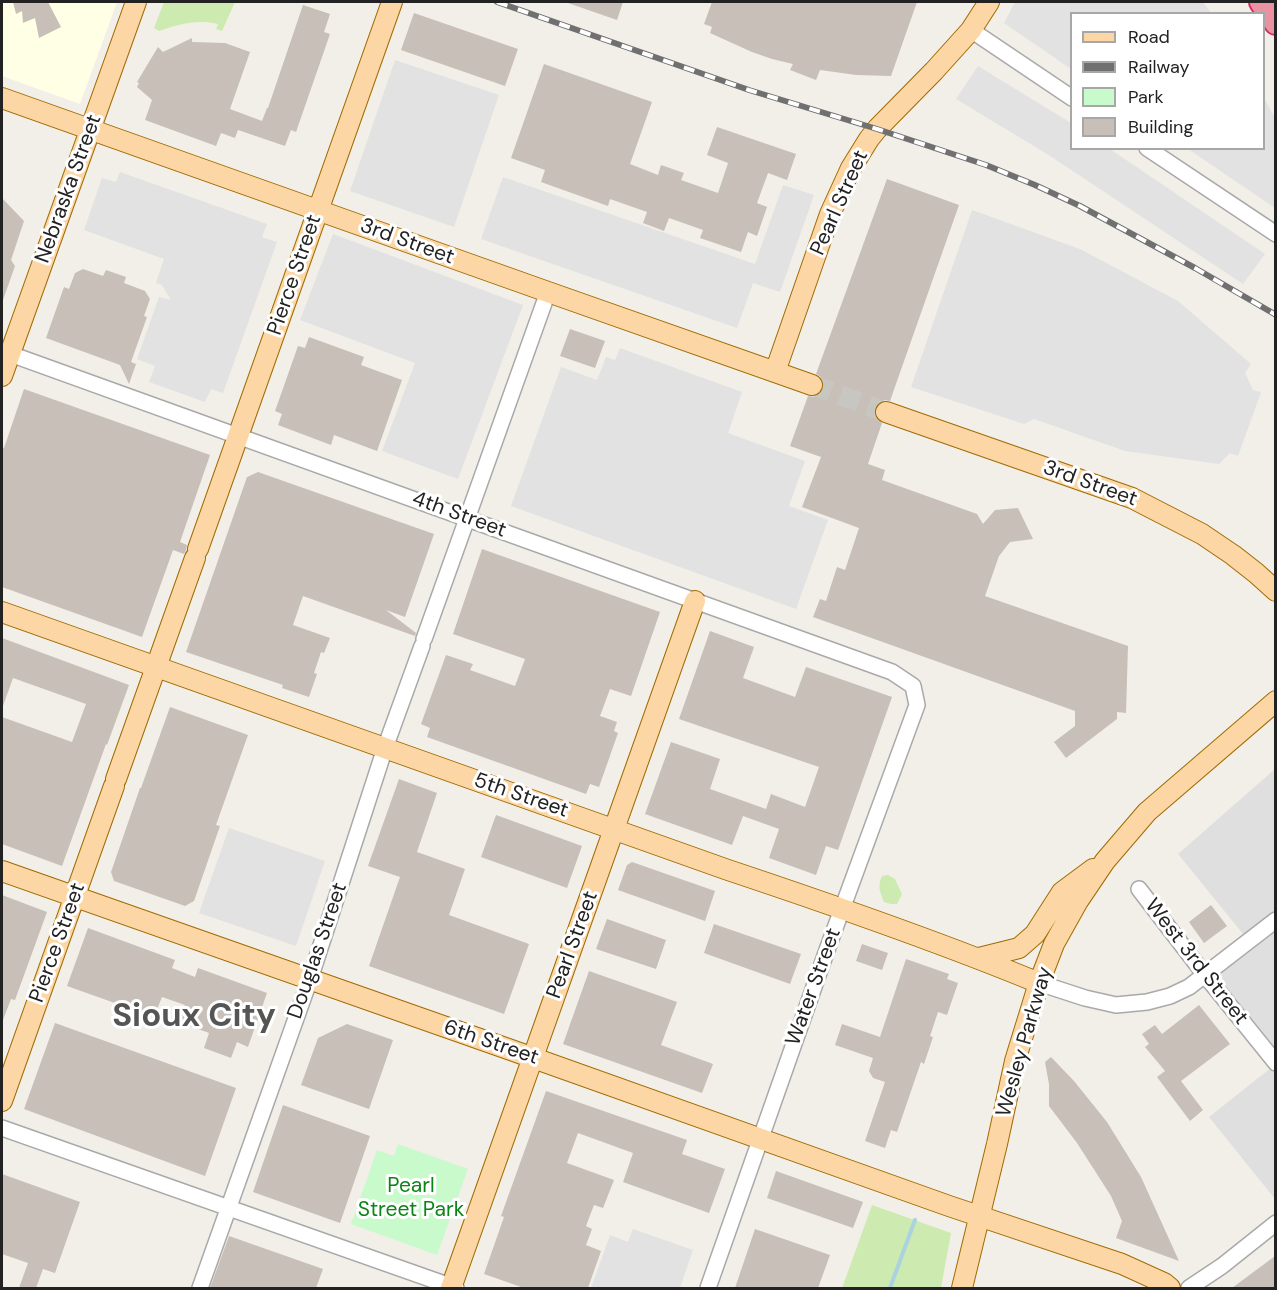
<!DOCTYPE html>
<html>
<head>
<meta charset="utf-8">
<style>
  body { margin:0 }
  #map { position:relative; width:1277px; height:1290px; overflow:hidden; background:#f2efe9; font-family:"DM Sans",sans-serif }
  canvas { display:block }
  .frame { position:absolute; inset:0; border:3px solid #222; pointer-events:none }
  .legend { position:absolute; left:1070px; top:12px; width:195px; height:138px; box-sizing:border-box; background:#fff; border:2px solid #a7a7a7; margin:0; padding:8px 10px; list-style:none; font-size:18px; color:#222 }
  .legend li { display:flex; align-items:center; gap:12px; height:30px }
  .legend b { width:30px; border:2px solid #a7a7a7 }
</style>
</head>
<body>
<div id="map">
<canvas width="1277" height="1290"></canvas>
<div class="frame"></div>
<ul class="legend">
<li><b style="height:8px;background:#fcd6a4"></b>Road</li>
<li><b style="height:8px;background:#707070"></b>Railway</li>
<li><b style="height:16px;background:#c8facc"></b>Park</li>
<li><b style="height:16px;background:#c7bfb8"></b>Building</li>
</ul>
</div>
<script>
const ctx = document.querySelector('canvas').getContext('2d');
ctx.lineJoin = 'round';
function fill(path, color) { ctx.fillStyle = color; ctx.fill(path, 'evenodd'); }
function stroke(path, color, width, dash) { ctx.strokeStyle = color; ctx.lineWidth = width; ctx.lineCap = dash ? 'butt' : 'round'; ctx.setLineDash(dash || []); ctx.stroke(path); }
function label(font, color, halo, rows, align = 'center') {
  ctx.font = font + ' "DM Sans",sans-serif'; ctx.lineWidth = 6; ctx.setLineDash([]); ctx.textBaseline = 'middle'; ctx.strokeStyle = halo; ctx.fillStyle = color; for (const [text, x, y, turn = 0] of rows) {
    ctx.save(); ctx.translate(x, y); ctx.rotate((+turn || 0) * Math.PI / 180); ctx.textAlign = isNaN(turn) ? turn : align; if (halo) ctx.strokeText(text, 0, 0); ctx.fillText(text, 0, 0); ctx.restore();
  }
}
const residential = new Path2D(`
  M1275 769V1199L1209 1117 1272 1067 1204 982 1252 945 1178 854Z`);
const education = new Path2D(`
  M2 2H117L80 104 2 76Z`);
const grass = new Path2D(`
  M164 2H235L222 31 216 29 218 24C197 19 179 24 159 31L154 28Z
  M888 875 895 879 902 894 897 904H891L884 902C880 892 877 886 882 876Z
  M872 1205 951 1233 941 1288H842Z`);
const park = new Path2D(`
  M398 1144 468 1169 437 1255 351 1224 377 1150 394 1156Z`);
const parking = new Path2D(`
  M1015 2H1203L1211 13 1072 14 1071 69 1004 23Z
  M395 60 499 95 454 227 350 191Z
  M978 66 1071 123 1072 148 1110 149 1265 254 1243 284 1047 154 956 99Z
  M1264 98 1275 118V208L1188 149 1264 148Z
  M120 172 267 224 262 237 277 242 223 393 211 389 205 402 149 382 155 366 137 359 159 297 171 300 162 285 156 283 164 259 84 230 102 178 116 182Z
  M503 177 755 264 783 185 814 195 780 292 753 283 737 328 481 239Z
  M972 210 1080 249 1178 301 1251 364 1245 373 1253 390 1261 392 1238 456 1230 453 1219 464 1125 451 1034 419 1024 424 911 387Z
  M333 234 523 305 458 479 382 451 415 363 300 320Z
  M620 348 742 392 728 433 805 461 789 506 828 520 796 609 511 506 561 367 597 380 606 357 615 360Z
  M229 828 325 861 296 946 199 913Z
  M633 1229 693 1250 680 1288H591L610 1235 628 1242Z`);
const stream = new Path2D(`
  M890 1288 915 1220`);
const building = new Path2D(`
  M13 2H48L61 27 39 38 35 18 23 23 22 11 16 14Z
  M569 2H623L617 20 568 3Z
  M712 2H917L891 76 856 75 820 70 816 80 790 70 793 64 772 59 752 52 710 33 712 27 704 24Z
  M303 5 330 14 324 32 330 34 296 132 291 130 285 146 238 130 235 138 221 133 216 146 145 120 152 100 137 87 139 83 137 82 158 47 163 52 192 38V42L225 43 250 52 230 109 262 121 267 108H268Z
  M414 13 518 49 505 86 401 50Z
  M544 64 652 102 630 164 658 175 661 165 684 173 681 180 718 193 728 163 707 155 717 127 796 154 787 180 768 173 757 203 767 207 757 236 748 232 741 252 700 238 703 230 669 218 664 231 643 223 647 212 610 199 608 206 541 182 545 170 511 158Z
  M887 179 959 205 890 401 884 400 879 403 875 409 874 414 877 419 882 423 868 464 885 470 882 480 977 514 983 524 995 510 1018 508 1033 539 1010 542 999 556 985 596 1128 646 1126 713 1117 712V719L1066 758 1054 742 1075 726V711L813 617 820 599 826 601 837 567 845 570 859 528 802 507 821 457 790 446 808 396 815 397 819 394 823 390 824 382 821 377 816 374Z
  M2 198 24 221 11 260 15 266 3 300H2Z
  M83 269 103 276 106 270 126 277 124 283 145 291 150 299 144 316 147 317 131 362 136 364 129 384 120 365 46 338 64 287 69 289 75 273Z
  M570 329 605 341 595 368 560 356Z
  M309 337 364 357 361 365 402 380 377 451 334 435 331 445 278 425 282 414 275 411 298 346 305 348Z
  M24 389 210 455 180 542 187 545 186 550 184 554 173 550 142 637 2 587V447L4 448Z
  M258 472 434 534 405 617 386 610 416 633 415 636 303 596 293 625 330 638 324 653 321 652 314 673 317 674 309 697 282 688 283 685 186 652 247 477Z
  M482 549 660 612 631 696 610 689 600 716 617 722 614 731 618 733 599 787 590 784 586 794 427 737 430 728 421 724 446 655 473 664 470 670 515 686 525 659 453 634Z
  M710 631 754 647 743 678 795 697 806 667 892 697 838 850 826 846 816 875 769 858 779 829 743 816 732 845 645 814 671 742 720 759 710 789 766 809 771 794 805 807 819 767 679 719Z
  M2 638 129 685 107 745 106 744 62 866 2 844V717L72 742 86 704 13 678 3 706H2Z
  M170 707 248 735 216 825 220 826 194 901 185 906 114 881 111 872 140 788H141Z
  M399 779 437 793 417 852 465 869 449 915 529 944 504 1014 369 966 400 877 368 866Z
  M496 815 582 846 567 888 481 857Z
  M632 862 715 891 705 921 618 890 627 865Z
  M2 895 47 912 15 1000 11 999 3 1020H2Z
  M1211 905 1227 926 1204 943 1189 922Z
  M607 919 666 940 656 969 596 949Z
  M714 924 801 954 790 984 704 953Z
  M88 928 175 960 172 968 195 977 198 968 267 993 248 1047 237 1042 231 1058 204 1048 209 1033 179 1022 185 1005 162 997 154 1017 67 986Z
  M862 944 888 953 882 970 856 961Z
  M906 959 949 974 947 979 958 983 947 1015 938 1012 930 1036 933 1037 924 1064 921 1062 897 1132 891 1130 885 1148 865 1141 885 1082 873 1078 869 1071 873 1058 835 1045 842 1024 880 1037Z
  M589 971 677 1002 661 1045 713 1064 702 1093 563 1044Z
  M1199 1005 1230 1044 1181 1081 1203 1110 1190 1121 1157 1077 1165 1071 1145 1047 1149 1044 1142 1034 1155 1025 1162 1034Z
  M55 1023 236 1088 205 1176 24 1109Z
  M347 1024 393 1040 369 1109 301 1085 318 1038Z
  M1051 1057 1074 1081 1107 1122 1141 1177 1179 1261 1116 1238 1122 1221 1111 1196 1077 1143 1049 1106V1084L1045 1062Z
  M546 1091 687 1140 682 1154 725 1169 709 1213 623 1182 633 1153 578 1133 567 1163 614 1180 603 1208 594 1205 586 1226 592 1229 586 1245 601 1251 588 1288H524L484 1274 504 1217 501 1216Z
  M283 1105 370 1136 340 1223 253 1192Z
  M776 1171 863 1202 853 1228 767 1198Z
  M2 1174 80 1202 55 1273 43 1269 36 1288H19L28 1263 2 1254Z
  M755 1229 830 1255 818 1288H735Z
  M229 1236 323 1269 316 1288H210Z
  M1275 1256V1288H1232Z`);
const majorTunnel = new Path2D(`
  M812 385 886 412`);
const minor = new Path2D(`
  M971 30 1072 98
  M1147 148 1276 234
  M2 351 892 672 913 686 917 705 827 950 708 1288
  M424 639 548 292
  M1139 889 1205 975 1276 1063
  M1039 983 1085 998 1116 1005 1147 1002 1170 996 1189 987 1276 920
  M2 1128 456 1288
  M200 1288 310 979 385 748 422 646
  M1189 1288 1222 1266 1276 1223`);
const major = new Path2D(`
  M2 98 548 292 812 385
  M775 372 830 214 851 168 869 139 877 129 934 71 971 30 989 2
  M2 376 136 2
  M886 412 1132 498 1202 534 1233 555 1256 573 1276 591
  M198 549 392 2
  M2 612 728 870C833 905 937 941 1039 983
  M116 779 195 558
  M2 871 511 1050 949 1206 1122 1264 1164 1283 1170 1288
  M979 958 1019 948 1035 934 1062 892 1093 869
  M2 1101 114 786
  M451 1288 695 601
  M962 1288 997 1144 1015 1061 1039 983 1054 944 1078 901 1105 861 1147 812 1276 701`);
const highway = new Path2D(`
  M1261 2 1276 23`);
const rail = new Path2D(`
  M497 2 749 90 877 129 986 165 1035 185 1080 206 1195 268 1276 315`);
const streetNames = [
  ["Nebraska Street",69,189,-70],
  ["Pearl Street",840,203,-66],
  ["3rd Street",407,242,20],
  ["Pierce Street",295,275,-71],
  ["3rd Street",1090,484,20],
  ["4th Street",459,515,20],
  ["5th Street",521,796,19],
  ["Pierce Street",58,943,-70],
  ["Pearl Street",573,945,-70],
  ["Douglas Street",318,951,-71],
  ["West 3rd Street",1196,962,52],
  ["Water Street",814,987,-70],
  ["Wesley Parkway",1025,1042,-74],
  ["6th Street",491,1043,19]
];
const parkNames = [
  ["Pearl",411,1186],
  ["Street Park",411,1210]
];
const townNames = [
  ["Sioux City",194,1017]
];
fill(residential, '#e0dfdf');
fill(education, '#ffffe5');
fill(grass, '#cdebb0');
fill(park, '#c8facc');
fill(parking, '#e2e2e2');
stroke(stream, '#aad3df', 4);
fill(building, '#c7bfb8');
stroke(majorTunnel, '#c8c6c1', 20, [20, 10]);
stroke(minor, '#a9a9a9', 18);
stroke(major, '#a06b00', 22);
stroke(highway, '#dc2a67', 26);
stroke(minor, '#fff', 15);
stroke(major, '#fcd6a4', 20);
stroke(highway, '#e892a2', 22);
stroke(rail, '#707070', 6);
stroke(rail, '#fff', 4, [11]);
label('21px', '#222', '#fff', streetNames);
label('21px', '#0c8416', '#fff', parkNames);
label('bold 33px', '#555', '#fff', townNames);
</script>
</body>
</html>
